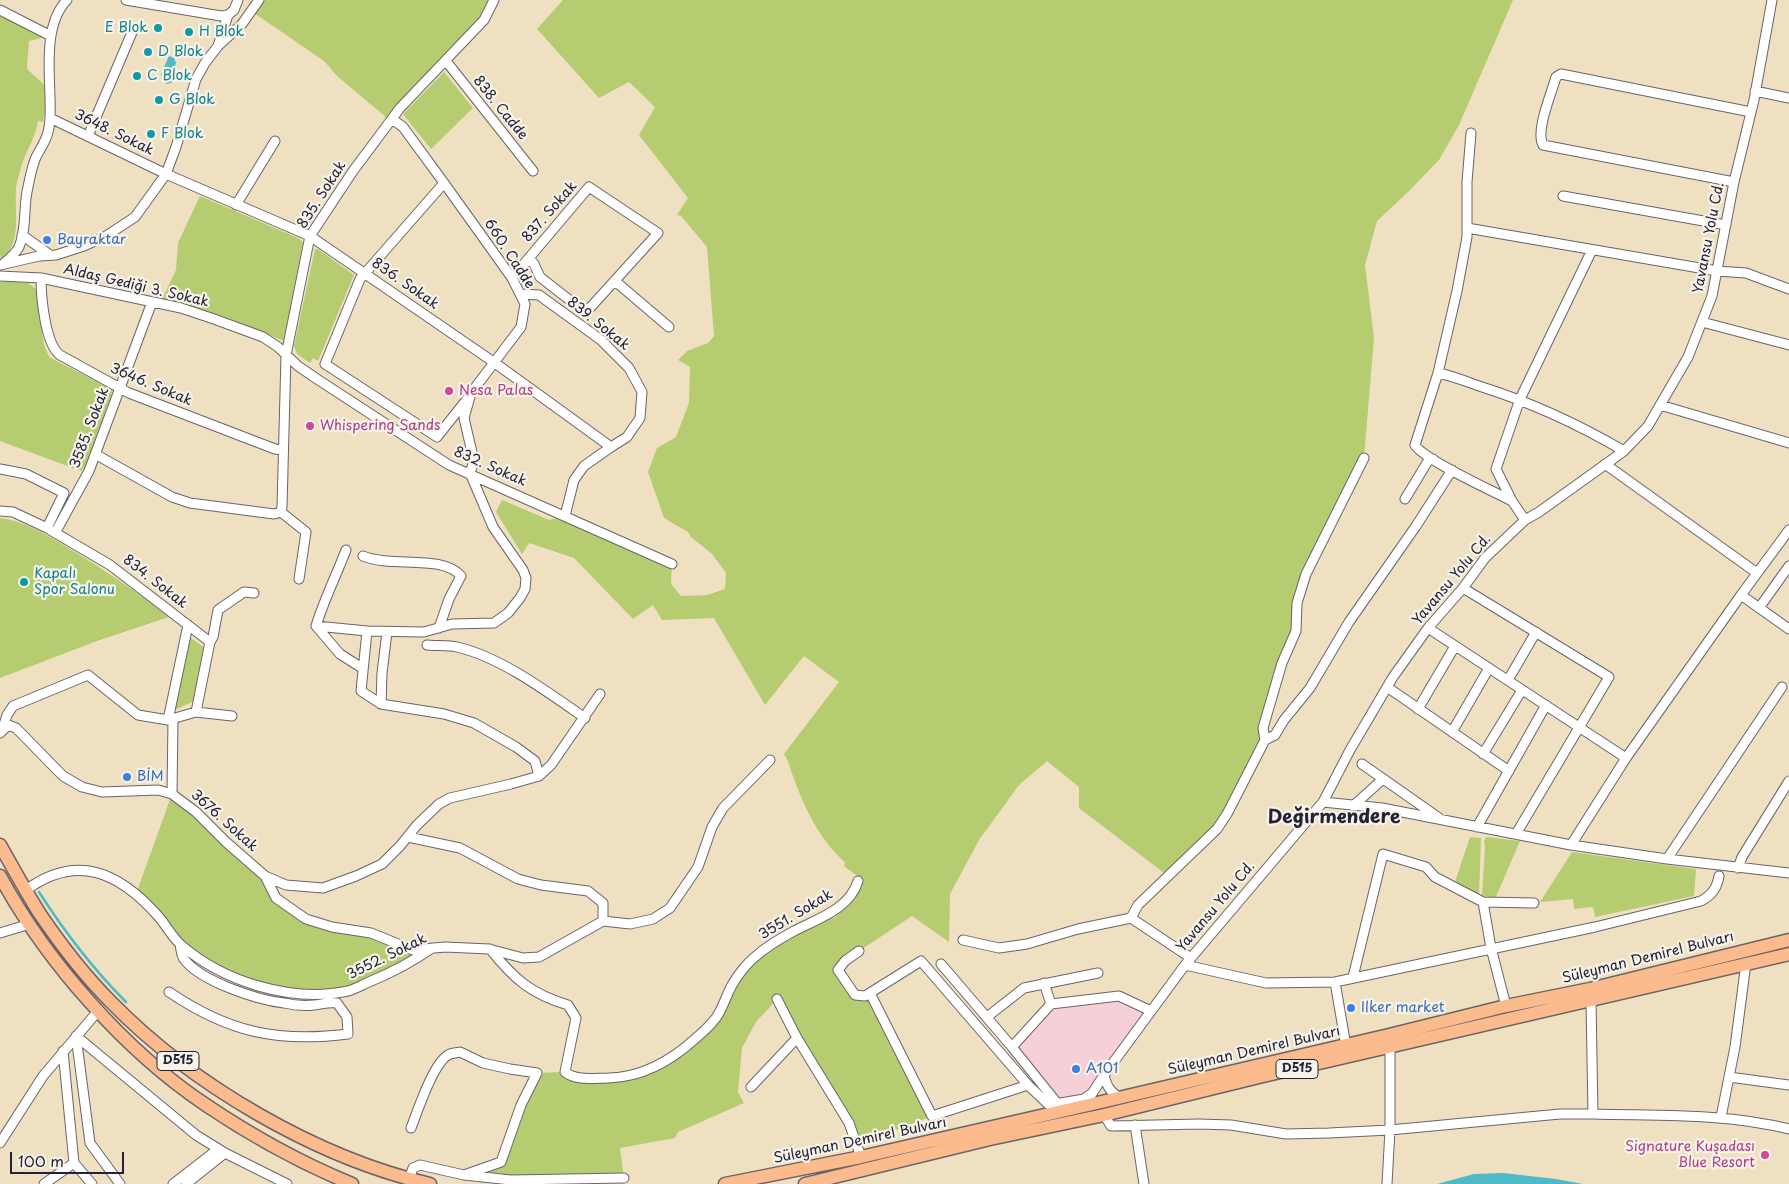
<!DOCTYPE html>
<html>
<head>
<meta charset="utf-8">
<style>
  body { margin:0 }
  #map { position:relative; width:1789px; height:1184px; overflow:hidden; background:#efe0c2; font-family:"Playpen Sans",sans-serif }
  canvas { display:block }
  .scale { position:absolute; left:10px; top:1152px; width:114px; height:22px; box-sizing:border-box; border:2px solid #22223b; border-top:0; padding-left:6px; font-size:15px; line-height:18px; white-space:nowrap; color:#22223b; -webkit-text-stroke:4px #f7f3e8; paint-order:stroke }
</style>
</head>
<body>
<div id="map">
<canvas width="1789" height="1184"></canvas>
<div class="scale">100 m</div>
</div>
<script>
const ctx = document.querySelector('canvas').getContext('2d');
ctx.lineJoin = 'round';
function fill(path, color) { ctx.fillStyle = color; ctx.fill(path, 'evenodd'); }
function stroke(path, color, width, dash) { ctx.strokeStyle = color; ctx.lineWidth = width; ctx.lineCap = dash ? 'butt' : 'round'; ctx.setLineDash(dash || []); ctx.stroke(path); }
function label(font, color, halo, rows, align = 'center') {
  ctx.font = font + ' "Playpen Sans",sans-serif'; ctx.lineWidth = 4.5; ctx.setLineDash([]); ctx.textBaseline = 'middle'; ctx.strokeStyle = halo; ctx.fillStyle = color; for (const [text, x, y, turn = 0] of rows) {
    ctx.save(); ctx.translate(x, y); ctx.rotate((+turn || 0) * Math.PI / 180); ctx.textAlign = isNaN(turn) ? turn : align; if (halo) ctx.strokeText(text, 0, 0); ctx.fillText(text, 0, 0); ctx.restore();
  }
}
const built = new Path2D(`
  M1119 996 1151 1011 1091 1094 1057 1103 1012 1047 1051 1004Z`);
const green = new Path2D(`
  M260 0H488L480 17 387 118 337 76 324 61 254 13Z
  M563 0H1513L1459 125 1439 160 1408 192 1377 221 1365 265 1374 338 1364 458 1306 574 1296 631 1263 728 1265 740 1227 814 1168 876 1079 808V787L1047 761 1019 785 979 840 950 894 949 942 912 916 859 951 838 970 855 995 870 993 932 1116 857 1145 777 999 756 1022 742 1048 738 1092 744 1103 678 1132 675 1138 620 1148 624 1178 511 1180 464 1175 501 1161 537 1073 565 1072 571 1077 639 1074 705 1031 732 984 755 956 826 915 835 918 843 903 861 879 844 866 845 862C820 841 804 807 793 776 790 768 789 762 784 754L839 682 804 656 765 705 714 618 662 620 653 605 633 619 574 558 529 543 522 554 496 512 502 500 549 520 565 516 672 564 671 584 681 596 707 595 725 589 726 573 712 554 691 537 688 532 664 518 648 472 657 448 676 437 689 403 690 367 678 360 687 351 708 343 714 336 707 247 681 216 677 215 688 198 639 135 655 107 629 82 599 98 537 29Z
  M0 12 51 36 29 41 27 69 49 89 43 122 38 121C36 134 31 143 26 154 22 163 18 177 16 187 14 208 23 249 0 258Z
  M444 72 473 108 431 149 403 114Z
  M200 196 298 238 303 242 284 341 228 318 162 299 176 270 178 243Z
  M315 249H318L354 275 318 361 313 358 310 363 297 354 294 346Z
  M19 280 28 283 36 289 44 345 49 357 113 390 85 467 81 471 0 441V282Z
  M0 518C25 521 49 536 70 549 105 570 137 592 169 617L97 641 0 678Z
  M188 636 205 648 196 699 192 702 173 711Z
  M172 794 265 876 276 898 306 919 371 933 413 950 432 948 349 991 273 990 201 959 136 894Z
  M1470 837 1481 838 1479 895 1454 885Z
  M1486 837 1520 841 1495 899 1482 895 1485 848 1484 841Z
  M1572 852 1696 869 1694 896 1595 917 1593 907 1574 909 1573 899 1540 902Z`);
const water = new Path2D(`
  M169 56 174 58 176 63 173 72 175 78 173 82 167 84 164 82 161 74Z
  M1503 1173 1556 1179 1583 1184H1437L1474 1174Z`);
const stream = new Path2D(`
  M39 892C64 931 93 969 126 1002`);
const minor = new Path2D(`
  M126 0 221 16 228 15
  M0 10 51 36
  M218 46 228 15 234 10 238 0
  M446 61 533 171
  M1755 91 1789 98
  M50 118 166 174 310 236 495 363 611 447
  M1471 133 1467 182V237L1457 291 1438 373 1415 445C1424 460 1493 491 1512 501
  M88 136 133 30
  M1734 182 1543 145C1535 131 1552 92 1556 77L1561 74 1751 112
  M444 183 360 279 325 364 437 437 468 398
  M1563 196 1726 225
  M236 205 275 141
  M1467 228 1717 271 1746 273 1789 289
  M22 235 50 255
  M3 264C8 260 16 253 19 247 27 229 23 206 28 187 30 177 32 166 36 157 44 142 49 137 50 118 52 83 40 28 67 0
  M0 265 39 256 56 255 84 246 106 236 135 217 166 174 176 147 196 79 205 63 218 46 242 24 259 0
  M0 276 41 278 181 308 214 319 263 337 278 347 298 366 317 379 449 465 672 564
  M41 278C41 296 45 344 60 355L129 393 275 449 283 450
  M512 278 589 187 658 233 589 309H581L540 277 534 264 529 258
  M615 281 669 327
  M520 294 539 295 601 340 629 368 642 392 640 418 627 437 611 447 584 466 574 480 565 516
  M1702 322 1789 345
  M1438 373C1453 376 1465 381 1479 386 1530 402 1578 424 1624 451
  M1660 405 1789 443
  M95 454 172 497 190 503 274 514 281 512
  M1605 464 1757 573
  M0 469 26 474 64 493 47 528
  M1405 499 1428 461 1433 459
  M0 511 13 512 47 528 110 565 210 642
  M281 512 282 507 286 355 310 236 353 171 400 108 484 20 494 0
  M281 512 306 532 299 579
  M1525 520 1512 501 1496 469 1520 399 1592 250
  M1789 530 1741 595 1789 629
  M55 533 89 471 152 302
  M346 550C336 576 324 600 316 626L340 654 362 668
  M363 556C392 568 442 554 461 576L449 599 439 628
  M1463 588 1609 677 1516 834
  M1759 608 1789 566
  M316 626 367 631 361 691 381 704
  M1428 628 1626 758
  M367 631 424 632 452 624 494 623 508 613 520 598 525 589 526 578 523 570 493 527 470 473 474 461 464 418 471 393 521 327 525 304 512 278 444 183 403 127 392 119
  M387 632 382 673 381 704 444 714 474 723 516 747 535 761 539 776
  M427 645C437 646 448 645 457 647 501 657 549 693 585 718
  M1508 680 1536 632
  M1387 687 1509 771
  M1418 709 1455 646
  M196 712 210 642 213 637 218 610 244 592 254 593
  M168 720 188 625
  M3 728 7 715 13 706 88 675 138 715 168 720 196 712 232 716
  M1452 732 1489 668
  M0 733 8 725 16 728 63 776 82 787 102 792 158 790 172 794 196 812 226 842 265 876 286 885 323 888 356 876 382 864 400 846 417 825 439 804 450 798 511 784 539 776 551 765 600 694
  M1265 740 1263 728 1282 663 1296 631 1297 603 1306 574 1364 458
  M1483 754 1522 690
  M1362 764 1439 818
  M172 794 173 720
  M1323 802 1382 808 1571 845 1667 859 1789 873
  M1353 806 1383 779
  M1477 827 1546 705
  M408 837 460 848 518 879 541 885 588 891 603 903V921
  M1571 845 1626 758 1741 595
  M1667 859 1782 687
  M1738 868 1742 857 1789 781
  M265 876 276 898 306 919 332 927 371 933 413 950 445 947 489 949 523 958 539 957 603 921 630 924 653 919 670 908 698 867 712 827 723 808 770 760
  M26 890C77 853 119 872 158 916 166 925 172 937 181 945 224 982 292 1003 348 991 355 989 362 985 369 982 391 973 412 962 432 948
  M1483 902 1491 948 1506 1006
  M1131 918 1138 905 1217 829 1227 814 1265 740 1275 735 1284 720 1310 688 1349 622 1416 526 1452 470
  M0 933 30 924
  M963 940 999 948 1027 944 1078 929 1131 918 1191 958
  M490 949C514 979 531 994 568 1005L576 1018 565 1072C576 1081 594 1078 609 1078 643 1077 671 1061 696 1038 704 1031 714 1023 719 1013 724 1004 727 994 732 985 737 976 747 963 756 956 766 947 781 938 794 931 817 919 850 909 858 881
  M859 951 845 961 838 970 855 995 865 996 921 961 1028 1085 1049 1105 1084 1099 1091 1094
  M941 964 1012 1047 1057 1103
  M1185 965 1266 983 1335 982 1595 927 1701 901C1712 895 1717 888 1719 876
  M1353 977 1383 854 1426 867 1435 877 1483 902 1534 903
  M1335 982 1346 1046
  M1044 983 1051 1004
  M169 992C228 1032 277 1043 348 1034L347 1017 337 1003C328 1002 323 1004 314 1005 305 1006 293 1005 284 1003 257 1000 200 981 184 959 181 955 181 949 180 944
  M870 993 932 1116 1028 1085
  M777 999 797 1038 849 1123 861 1157
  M1591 1001 1593 1114C1659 1116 1725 1113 1789 1129
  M987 1017 1024 988 1098 973
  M76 1036 196 1135 225 1153 287 1184
  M76 1036 90 1143 120 1184
  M1012 1047 1051 1004 1119 996 1151 1011
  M63 1051 74 1163 92 1184
  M1104 1075C1107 1087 1110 1092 1121 1098
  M1729 1077 1789 1085
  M751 1087 797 1038
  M1084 1106 1104 1075 1185 965 1323 802 1350 750 1393 677 1428 628 1463 588 1485 558 1525 520 1539 512 1624 451 1648 426 1688 357 1712 296 1734 182 1754 100 1772 0
  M1104 1115 1111 1126 1199 1124 1231 1125 1286 1134 1329 1133 1390 1130 1560 1114H1593
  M1721 1117 1735 1047 1746 963
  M1135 1125 1144 1184
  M411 1128C418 1110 433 1064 448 1055 451 1053 456 1053 460 1052L483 1063 510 1069 537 1073 521 1105 501 1162 464 1175
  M0 1143 43 1076 98 1011
  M409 1179 413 1168 420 1165 464 1175 511 1180 624 1178
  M44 1184 74 1163
  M173 1184 218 1149
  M186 1184 225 1153
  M1387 1184 1390 1130V1048`);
const highway = new Path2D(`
  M0 845C13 868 26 892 40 914 59 942 87 978 111 1002 192 1085 317 1158 430 1184
  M0 876C46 961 125 1051 206 1105 252 1136 301 1163 352 1184
  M725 1184 861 1157 1084 1106 1389 1035 1506 1006 1590 989 1789 940
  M805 1184 990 1139 1104 1115 1263 1076 1789 954`);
const markers = [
  [158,28,5,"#0f9aa8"],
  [189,32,5,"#0f9aa8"],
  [148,52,5,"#0f9aa8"],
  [137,76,5,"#0f9aa8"],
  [159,100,5,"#0f9aa8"],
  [151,134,5,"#0f9aa8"],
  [47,240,5,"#3f7fe0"],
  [449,391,5,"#d1479c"],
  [310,426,5,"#d1479c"],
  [24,582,5,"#0f9aa8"],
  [127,777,5,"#3f7fe0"],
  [1351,1008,5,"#3f7fe0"],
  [1076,1069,5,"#3f7fe0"],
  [1765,1155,5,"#d1479c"]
];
const shields = [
  [178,1061,42],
  [1297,1069,42]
];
const shieldNames = [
  ["D515",178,1061],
  ["D515",1297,1069]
];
const cultureNames = [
  ["E Blok",148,28,"right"],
  ["H Blok",199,32],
  ["D Blok",158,52],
  ["C Blok",147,76],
  ["G Blok",169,100],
  ["F Blok",161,134],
  ["Kapalı",34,574],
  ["Spor Salonu",34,590]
];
const streetNames = [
  ["838. Cadde",500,108,51],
  ["3648. Sokak",114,133,26],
  ["835. Sokak",322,195,-57],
  ["837. Sokak",550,212,-49],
  ["Yavansu Yolu Cd.",1709,238,-79],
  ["660. Cadde",509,254,57],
  ["836. Sokak",405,284,35],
  ["Aldaş Gediği 3. Sokak",136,286,13],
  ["839. Sokak",598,324,39],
  ["3646. Sokak",151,385,23],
  ["3585. Sokak",90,428,-69],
  ["832. Sokak",490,467,24],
  ["Yavansu Yolu Cd.",1452,580,-50],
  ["834. Sokak",155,582,38],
  ["3676. Sokak",224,821,42],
  ["Yavansu Yolu Cd.",1216,907,-50],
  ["3551. Sokak",796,915,-31],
  ["3552. Sokak",387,957,-26],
  ["Süleyman Demirel Bulvarı",1648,958,-14],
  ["Süleyman Demirel Bulvarı",1254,1051,-13],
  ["Süleyman Demirel Bulvarı",860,1141,-12]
];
const shopNames = [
  ["Bayraktar",57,240],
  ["BİM",137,777],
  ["Ilker market",1361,1008],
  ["A101",1086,1069]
];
const hotelNames = [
  ["Nesa Palas",459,391],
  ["Whispering Sands",320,426],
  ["Signature Kuşadası",1755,1147,"right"],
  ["Blue Resort",1755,1163,"right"]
];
const districtNames = [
  ["Değirmendere",1334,818]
];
fill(built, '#f6cfd7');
fill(green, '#b6cc70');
fill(water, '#4dbac7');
stroke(stream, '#4dbac7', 2.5);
stroke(minor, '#6a646a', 11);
stroke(highway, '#6a646a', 15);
stroke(minor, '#fff', 9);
stroke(highway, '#fbbb8d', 12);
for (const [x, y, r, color] of markers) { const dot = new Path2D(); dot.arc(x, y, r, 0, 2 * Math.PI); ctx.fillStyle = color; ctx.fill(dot); stroke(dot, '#f7f3e8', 2); }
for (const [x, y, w] of shields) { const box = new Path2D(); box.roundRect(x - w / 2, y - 9.5, w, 19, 4); ctx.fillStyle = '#f7f3e8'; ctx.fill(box); stroke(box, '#22223b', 1); }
label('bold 12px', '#22223b', null, shieldNames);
label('14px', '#0d838f', '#f7f3e8', cultureNames, 'left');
label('14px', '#22223b', '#f7f3e8', streetNames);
label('14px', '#366cbe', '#f7f3e8', shopNames, 'left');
label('14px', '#b23c85', '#f7f3e8', hotelNames, 'left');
label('bold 19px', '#22223b', '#f7f3e8', districtNames);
</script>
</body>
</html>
